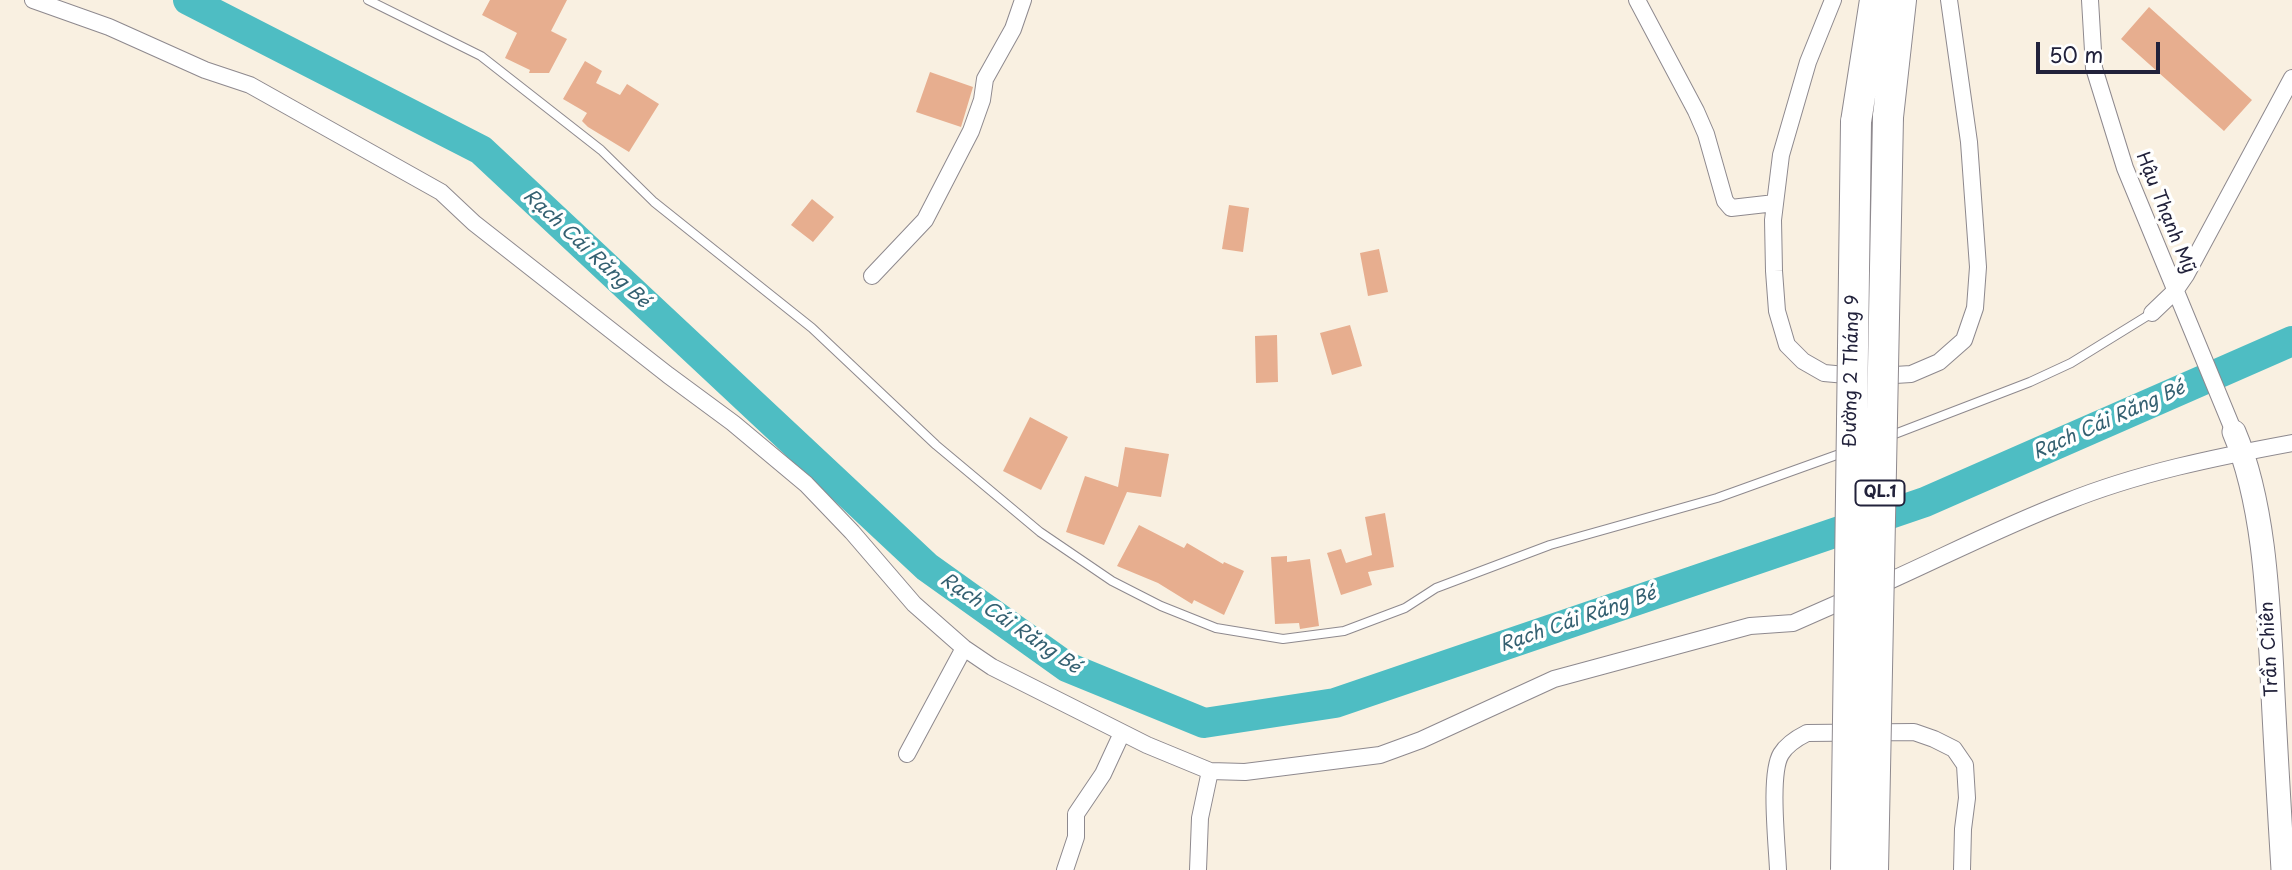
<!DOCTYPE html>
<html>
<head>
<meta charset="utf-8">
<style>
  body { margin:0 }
  #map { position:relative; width:2292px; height:870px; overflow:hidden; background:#f9f0e1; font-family:"Playpen Sans",sans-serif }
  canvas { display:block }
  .scale { position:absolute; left:2036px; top:42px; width:124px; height:32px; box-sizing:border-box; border:4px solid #22223b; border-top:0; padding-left:9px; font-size:21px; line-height:24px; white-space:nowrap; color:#22223b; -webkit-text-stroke:5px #fff; paint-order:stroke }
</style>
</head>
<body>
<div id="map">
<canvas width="2292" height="870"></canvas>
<div class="scale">50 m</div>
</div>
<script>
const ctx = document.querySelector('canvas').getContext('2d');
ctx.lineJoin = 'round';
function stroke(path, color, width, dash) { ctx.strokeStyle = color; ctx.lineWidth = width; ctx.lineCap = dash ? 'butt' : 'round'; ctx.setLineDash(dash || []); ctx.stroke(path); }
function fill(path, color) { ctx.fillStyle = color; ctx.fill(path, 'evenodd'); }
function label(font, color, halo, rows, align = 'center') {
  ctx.font = font + ' "Playpen Sans",sans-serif'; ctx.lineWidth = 7; ctx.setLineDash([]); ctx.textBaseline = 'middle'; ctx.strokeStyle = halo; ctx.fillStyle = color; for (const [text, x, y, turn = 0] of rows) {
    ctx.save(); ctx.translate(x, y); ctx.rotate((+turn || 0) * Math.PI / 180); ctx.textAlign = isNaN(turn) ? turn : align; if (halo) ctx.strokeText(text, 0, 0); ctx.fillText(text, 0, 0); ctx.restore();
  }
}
const river = new Path2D(`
  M188 0 481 150 927 567 1067 667 1204 723 1335 703 1925 502 2292 341`);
const building = new Path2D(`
  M490 0H567L551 31 567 39 549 73H529L530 70 505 58 517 33 482 15Z
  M2149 7 2252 100 2224 131 2121 39Z
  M585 61 602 71 596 83 620 95 627 84 659 104 629 152 588 127 582 121 587 113 563 99Z
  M930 72 973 87 961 127 916 112Z
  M812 199 834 217 813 242 791 225Z
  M1229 205 1249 208 1243 252 1222 249Z
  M1379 249 1388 292 1368 296 1360 253Z
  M1350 325 1362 366 1332 375 1320 333Z
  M1277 335 1278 382 1256 383 1255 336Z
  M1030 417 1068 437 1041 490 1003 471Z
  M1125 447 1169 454 1161 497 1127 492 1104 545 1066 532 1085 476 1118 487Z
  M1385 513 1394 567 1368 572 1372 585 1341 595 1327 553 1341 549 1346 563 1372 555 1365 517Z
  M1139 525 1184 548 1187 543 1223 564 1224 562 1244 571 1224 615 1194 600 1192 604 1158 583 1117 566Z
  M1287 556V562L1310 559 1319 626 1300 629 1299 623 1275 624 1271 557Z`);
const lane = new Path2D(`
  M368 0 481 56 601 150 654 202 812 328 936 445 1040 532 1112 581 1161 606 1216 628 1283 639 1344 631 1405 608 1436 588 1550 545 1717 498 1845 452
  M1887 437 2030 382 2071 363 2152 313`);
const street = new Path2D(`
  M33 0 109 27 205 70 250 85 441 192 474 223 668 375 733 423 806 484 852 532 914 604 964 648 992 667 1147 745 1210 771 1245 772 1380 755 1421 740 1554 679 1750 626 1793 623 1852 597
  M1637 0 1696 111 1706 134 1725 201 1731 208 1775 203
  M1833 0 1808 62 1781 155 1773 220 1774 271 1777 311 1787 345 1803 361 1824 373 1857 376
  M2090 0 2094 68 2125 168 2234 432
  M872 276 925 220 971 131 982 100 985 79 1013 29 1023 0
  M2152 313 2175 291 2186 275 2292 78
  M1879 376 1911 374 1939 362 1964 340 1975 308 1978 267 1969 142 1949 0
  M1876 587C1939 559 2001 527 2066 502 2138 473 2216 457 2292 443
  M907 754 964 648
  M1065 870 1076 837V814L1103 774 1122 733
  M1198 870 1200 818 1210 771
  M1778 870C1777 844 1769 774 1781 754 1787 744 1797 738 1807 733L1914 732 1934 739 1954 749 1965 765 1967 798 1963 829 1962 870`);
const secondary = new Path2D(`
  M2234 432C2264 502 2268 597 2272 673 2275 739 2279 804 2283 870`);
const highway = new Path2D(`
  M1888 117 1901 0
  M1856 122 1875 0`);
const highwayBridge = new Path2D(`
  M1846 870 1856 122
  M1873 870 1888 117`);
const shields = [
  [1880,493,49]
];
const shieldNames = [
  ["QL.1",1880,493]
];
const streetNames = [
  ["Hậu Thạnh Mỹ",2165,213,68],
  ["Đường 2 Tháng 9",1852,371,-89],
  ["Trần Chiên",2270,649,-93]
];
const waterNames = [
  ["Rạch Cái Răng Bé",586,249,43],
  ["Rạch Cái Răng Bé",2109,421,-24],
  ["Rạch Cái Răng Bé",1578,620,-19],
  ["Rạch Cái Răng Bé",1010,624,34]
];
stroke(river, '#4ebdc3', 30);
fill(building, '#e7ae8f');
stroke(lane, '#8e898e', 10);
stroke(street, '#8e898e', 18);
stroke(secondary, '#8e898e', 25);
stroke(highway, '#8e898e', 32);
stroke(lane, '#fff', 8);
stroke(street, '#fff', 16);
stroke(secondary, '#fff', 23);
stroke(highway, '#fff', 30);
stroke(highwayBridge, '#8e898e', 32, []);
stroke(highwayBridge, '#fff', 30);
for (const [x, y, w] of shields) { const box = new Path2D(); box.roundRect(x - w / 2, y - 12.5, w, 25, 5); ctx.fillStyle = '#fff'; ctx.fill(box); stroke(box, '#22223b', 2); }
label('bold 16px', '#22223b', null, shieldNames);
label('18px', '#22223b', '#fff', streetNames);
label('italic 19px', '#346071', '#fff', waterNames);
</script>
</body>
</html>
